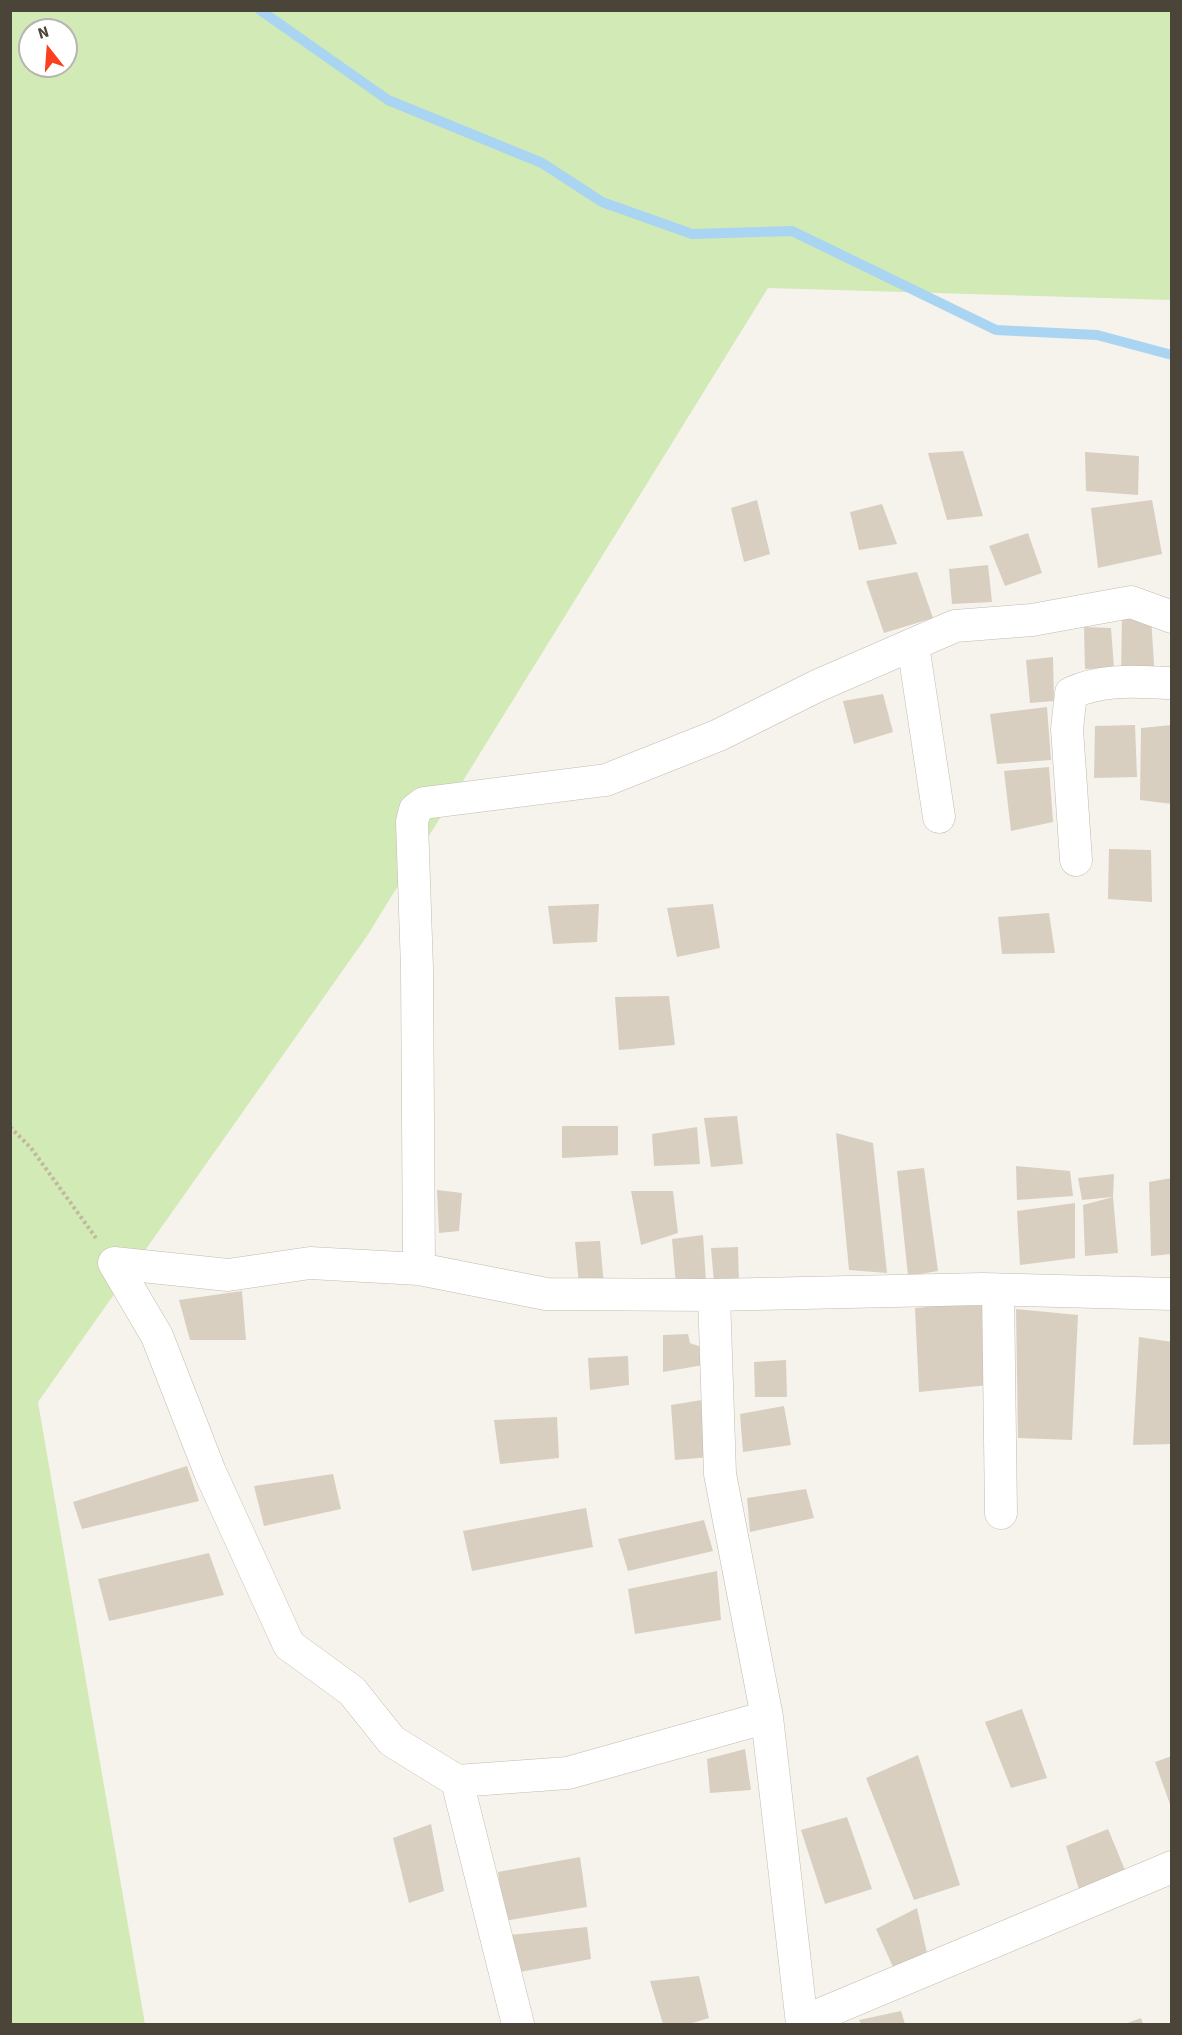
<!DOCTYPE html>
<html>
<head>
<meta charset="utf-8">
<style>
  body { margin:0 }
  #map { position:relative; width:1182px; height:2035px; overflow:hidden; background:#f6f3ec; font-family:"Source Sans 3",sans-serif }
  canvas { display:block }
  .frame { position:absolute; inset:0; border:12px solid #4b4439; pointer-events:none }
  .north { position:absolute; left:18px; top:18px; width:60px; height:60px; box-sizing:border-box; background:#fff; border:2px solid #b7b4b0; border-radius:50%; rotate:343deg; font-size:16px; font-weight:700; line-height:24px; text-align:center; color:#4b4439 }
  .north::after { content:''; display:block; margin:auto; width:21px; height:27px; background:#fc3f1d; clip-path:polygon(50% 0,100% 100%,50% 72%,0 100%) }
</style>
</head>
<body>
<div id="map">
<canvas width="1182" height="2035"></canvas>
<div class="frame"></div>
<div class="north">N</div>
</div>
<script>
const ctx = document.querySelector('canvas').getContext('2d');
ctx.lineJoin = 'round';
function fill(path, color) { ctx.fillStyle = color; ctx.fill(path, 'evenodd'); }
function stroke(path, color, width, dash) { ctx.strokeStyle = color; ctx.lineWidth = width; ctx.lineCap = dash ? 'butt' : 'round'; ctx.setLineDash(dash || []); ctx.stroke(path); }
const green = new Path2D(`
  M11 11H1171V300L768 288 367 936 38 1402 145 2024H11ZM30 30H66V66H30Z`);
const stream = new Path2D(`
  M260 10 388 100 542 163 602 202 692 234 792 231 996 330 1097 335 1172 355`);
const building = new Path2D(`
  M963 451 983 516 947 520 928 453Z
  M1085 452 1139 456 1138 495 1086 491Z
  M757 500 770 554 744 562 731 508Z
  M1152 500 1162 554 1098 568 1091 508Z
  M882 504 897 544 859 550 850 512Z
  M1028 533 1042 573 1005 586 989 546Z
  M988 565 992 602 952 604 949 569Z
  M917 572 933 618 884 633 866 581Z
  M1122 613 1151 617 1155 679 1121 678Z
  M1084 627 1111 628 1114 668 1085 669Z
  M1053 657 1054 701 1030 703 1026 660Z
  M883 694 893 732 854 744 843 701Z
  M1047 707 1051 760 997 764 990 714Z
  M1135 725 1137 777 1094 778 1095 726Z
  M1172 725V804L1140 800 1141 728Z
  M1049 767 1053 822 1011 831 1004 771Z
  M1109 849 1151 850 1152 902 1108 899Z
  M599 904 597 942 553 944 548 906Z
  M713 904 720 948 677 957 667 908Z
  M1049 913 1055 953 1002 954 998 917Z
  M669 996 675 1045 619 1050 615 997Z
  M737 1116 743 1164 711 1167 704 1118Z
  M562 1126H618V1155L562 1158Z
  M697 1127 700 1164 654 1166 652 1134Z
  M836 1133 873 1143 887 1273 849 1270Z
  M1016 1166 1070 1171 1073 1196 1017 1200Z
  M924 1168 938 1271 908 1276 897 1171Z
  M1114 1174 1113 1197 1118 1253 1085 1256 1083 1205 1113 1197 1082 1200 1078 1178Z
  M1172 1178V1254L1151 1256 1149 1182Z
  M437 1190 462 1193 459 1231 439 1233Z
  M631 1191H673L678 1233 641 1245Z
  M1075 1203V1258L1020 1265 1017 1211Z
  M703 1235 706 1281 676 1285 672 1239Z
  M600 1241 604 1286 579 1285 575 1242Z
  M738 1247 739 1283H714L711 1248Z
  M242 1291 246 1340H190L179 1300Z
  M985 1302 989 1385 919 1392 915 1308Z
  M1016 1309 1078 1315 1072 1440 1018 1438Z
  M688 1334 690 1343 707 1349 709 1364 663 1372V1335Z
  M1139 1337 1172 1342V1444L1133 1445Z
  M628 1356 629 1385 590 1390 588 1358Z
  M786 1360 787 1397H755L754 1362Z
  M708 1399 711 1457 675 1460 671 1405Z
  M784 1406 791 1445 743 1452 740 1414Z
  M557 1417 559 1458 500 1464 494 1420Z
  M187 1466 199 1501 82 1529 73 1502Z
  M333 1474 341 1509 264 1526 254 1486Z
  M806 1489 814 1518 750 1532 747 1498Z
  M586 1508 593 1547 472 1571 463 1531Z
  M704 1520 713 1551 628 1571 618 1539Z
  M209 1553 224 1595 109 1621 98 1579Z
  M717 1571 721 1620 635 1634 628 1589Z
  M1022 1709 1047 1778 1011 1788 985 1722Z
  M745 1749 751 1790 710 1793 707 1759Z
  M918 1755 960 1885 914 1900 866 1778Z
  M1172 1756V1807H1171L1155 1762Z
  M847 1817 872 1889 825 1904 801 1830Z
  M431 1824 444 1891 409 1903 393 1838Z
  M1108 1829 1127 1875 1080 1893 1066 1846Z
  M580 1857 587 1907 504 1921 498 1872Z
  M917 1908 927 1953 893 1967 876 1929Z
  M587 1927 591 1959 514 1973 510 1935Z
  M699 1976 709 2018 689 2024H663L650 1981Z
  M901 2011 905 2024H861L859 2020Z
  M1141 2018 1143 2024H1125Z`);
const path = new Path2D(`
  M10 1127 31 1148 96 1238`);
const minor = new Path2D(`
  M913 645 939 817
  M1076 860 1067 729 1071 693C1104 678 1137 682 1172 683
  M419 1269 417 969 412 822 415 810 424 803 606 780 719 735 817 686 955 626 1032 620 1131 602 1172 617
  M998 1290 1001 1513
  M714 1295 720 1474 767 1717 802 2024
  M767 1717 568 1773 457 1781 392 1741 352 1691 289 1645 210 1472 157 1336 114 1263 228 1275 310 1263 419 1269 546 1294 714 1295 983 1289 1172 1294
  M457 1781 518 2024
  M802 2022 1172 1867`);
fill(green, '#d2eab5');
stroke(stream, '#a9d4f2', 10);
fill(building, '#d8cfc1');
stroke(minor, '#c2bbae', 33);
stroke(path, '#c4b79f', 4, [3, 3]);
stroke(minor, '#fff', 32);
</script>
</body>
</html>
